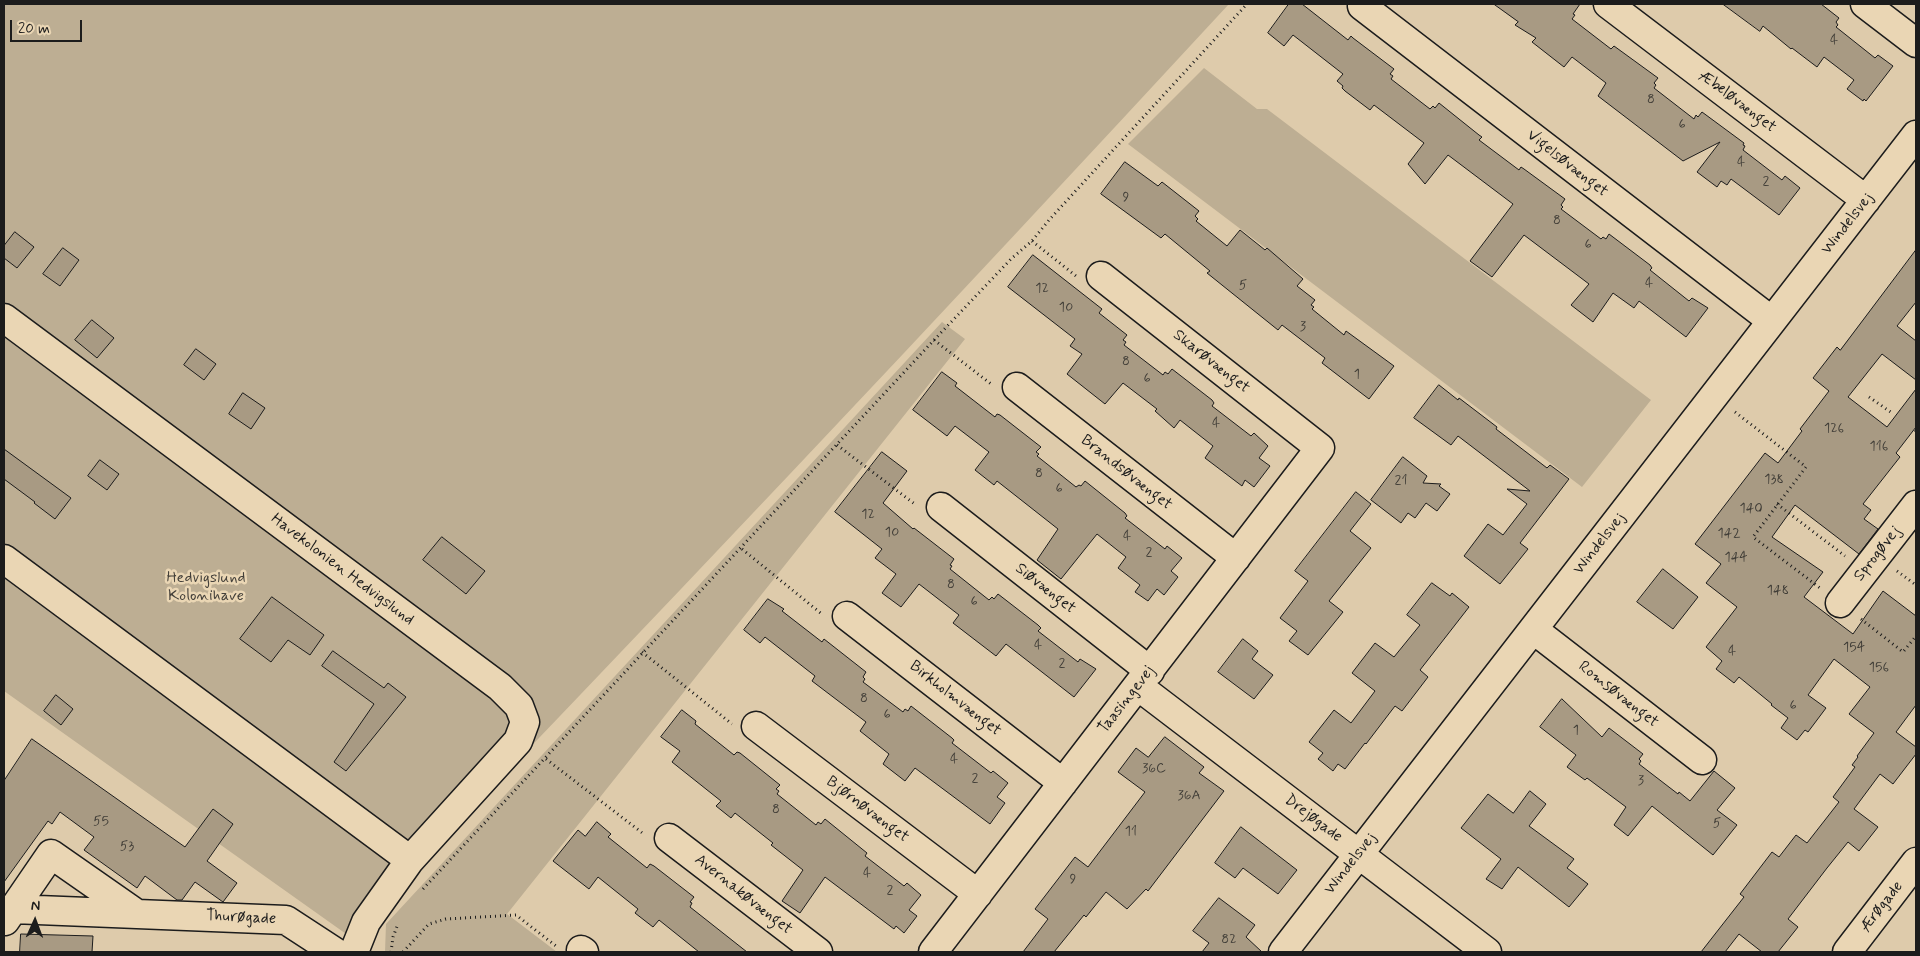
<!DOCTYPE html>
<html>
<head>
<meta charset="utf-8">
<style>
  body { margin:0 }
  #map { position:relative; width:1920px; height:956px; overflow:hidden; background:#decbab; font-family:Mynerve,sans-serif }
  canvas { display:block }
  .frame { position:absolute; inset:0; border:5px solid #1c1c1c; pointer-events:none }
  .north { position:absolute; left:10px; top:896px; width:50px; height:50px; -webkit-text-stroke:4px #ead6b4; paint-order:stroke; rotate:2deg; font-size:14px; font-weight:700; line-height:20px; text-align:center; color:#1c1c1c }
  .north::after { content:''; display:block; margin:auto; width:18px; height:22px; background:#1c1c1c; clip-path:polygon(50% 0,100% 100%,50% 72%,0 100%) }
  .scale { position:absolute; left:10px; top:20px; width:72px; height:22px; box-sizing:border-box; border:2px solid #1c1c1c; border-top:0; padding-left:6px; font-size:15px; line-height:18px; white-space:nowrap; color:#1c1c1c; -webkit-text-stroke:4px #ead6b4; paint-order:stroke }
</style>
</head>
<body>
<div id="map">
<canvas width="1920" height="956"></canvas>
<div class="frame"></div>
<div class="north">N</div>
<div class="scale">20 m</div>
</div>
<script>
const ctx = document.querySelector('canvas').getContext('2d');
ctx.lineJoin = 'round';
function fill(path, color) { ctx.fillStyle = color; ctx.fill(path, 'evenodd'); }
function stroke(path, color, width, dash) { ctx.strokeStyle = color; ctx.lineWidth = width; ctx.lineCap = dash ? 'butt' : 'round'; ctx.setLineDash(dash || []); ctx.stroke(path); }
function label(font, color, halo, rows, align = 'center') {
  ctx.font = font + ' Mynerve,sans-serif'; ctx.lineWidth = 5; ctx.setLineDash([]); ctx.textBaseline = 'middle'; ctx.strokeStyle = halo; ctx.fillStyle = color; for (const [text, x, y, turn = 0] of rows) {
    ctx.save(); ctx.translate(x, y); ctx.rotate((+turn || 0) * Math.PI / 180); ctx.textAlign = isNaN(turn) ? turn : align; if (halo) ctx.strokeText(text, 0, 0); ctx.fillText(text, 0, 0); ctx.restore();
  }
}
const green = new Path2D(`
  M4 4H1229C939 318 646 628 349 936L4 691Z
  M1204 68 1257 109H1267L1651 400 1582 487 1128 144Z
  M942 322 965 339 507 914 557 952H385L386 924Z`);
const building = new Path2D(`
  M1289 4H1302L1348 40 1351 36 1353 38 1394 69 1390 74 1393 76 1391 79 1430 109 1433 106 1435 108 1439 103 1479 135 1482 137 1479 140 1519 170 1521 167 1524 169 1565 199 1561 205 1563 207 1561 209 1601 239 1603 237 1606 239 1609 234 1650 265 1652 268 1650 270 1689 301 1692 298 1708 308 1686 337 1639 301 1634 308 1613 293 1593 322 1571 305 1589 284 1524 235 1492 277 1470 261 1513 204 1448 155 1425 184 1408 164 1424 143 1374 105 1370 110 1345 91 1342 88 1343 86 1337 81 1343 74 1293 35 1284 46 1268 33Z
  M1494 4H1580L1573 14 1575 15 1572 19 1611 49 1614 46 1658 78 1654 83 1656 85 1654 88 1694 119 1696 115 1698 117 1702 112 1744 143 1743 145 1745 146 1743 150 1782 180 1785 176 1800 188 1779 215 1731 179 1727 185 1721 181 1717 187 1697 172 1720 142 1683 161 1598 96 1606 83 1572 57 1564 67 1532 42 1536 38 1515 25 1518 22Z
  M1723 4H1821L1839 18 1836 22 1838 25 1836 27 1875 58 1878 55 1893 66 1866 101 1864 99 1863 101 1847 89 1854 80 1824 57 1817 67 1792 48 1791 49 1763 26 1760 31Z
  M1125 162 1158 186 1162 182 1199 211 1195 216 1198 219 1196 221 1227 246 1240 230 1265 250 1267 248 1303 279 1297 286 1315 300 1311 305 1314 307 1312 309 1344 335 1346 331 1394 366 1369 399 1322 363 1325 358 1282 325 1278 330 1207 273 1210 271 1165 234 1161 238 1101 194Z
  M15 232 34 247 17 268 4 258V246Z
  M63 248 79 260 60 286 43 274Z
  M1916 250V302L1897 326 1916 341V380L1882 354 1848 397 1887 427 1916 389V427L1896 453 1900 457 1863 504 1871 510 1864 519 1878 529 1859 554 1795 505 1772 537 1823 572 1804 597 1853 634 1883 591 1916 616V705L1896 732 1916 747V754L1893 784 1880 774 1854 809 1878 827 1859 851 1848 842 1827 868 1788 919 1798 927 1778 952H1762L1739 934 1725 952H1701L1744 897 1740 894 1772 852 1779 857 1796 835 1807 843 1839 802 1833 797 1855 767 1852 765 1858 757 1857 756 1874 733 1849 714 1870 687 1834 659 1808 695 1826 708 1808 732 1805 730 1797 740 1781 728 1788 718 1771 705 1772 704 1739 677 1734 683 1716 669 1722 661 1706 647 1737 607 1706 583 1721 564 1695 544 1765 453 1778 463 1802 431 1800 429 1829 391 1813 378 1837 347 1840 350Z
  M1033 255 1102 309 1099 313 1127 335 1123 340 1126 342 1124 345 1163 375 1165 372 1168 374 1172 369 1212 400 1214 403 1212 406 1251 436 1254 433 1268 446 1259 458 1270 466 1254 487 1245 480 1242 486 1205 458 1213 446 1180 420 1174 428 1155 411 1157 409 1123 383 1105 404 1067 374 1082 354 1070 346 1075 339 1008 287Z
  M92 320 114 338 97 358 75 340Z
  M196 349 216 364 204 380 184 365Z
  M942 372 957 383 955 386 995 417 997 414 1000 415 1041 447 1036 452 1039 454 1037 456 1076 487 1079 485 1081 486 1085 481 1125 513 1127 516 1125 518 1165 549 1167 546 1182 558 1171 571 1178 577 1164 595 1157 589 1148 601 1135 592 1140 585 1118 568 1126 557 1097 534 1061 579 1037 560 1058 529 997 481 994 485 975 470 989 452 955 426 947 436 913 410Z
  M1439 385 1458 400 1459 398 1497 427 1496 429 1547 468 1550 465 1569 479 1520 543 1528 549 1500 584 1464 556 1488 524 1503 535 1527 504 1507 489 1530 491 1458 436 1451 445 1414 418Z
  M243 393 265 408 251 429 229 414Z
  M4 449 71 498 55 519 34 503 35 502 4 479Z
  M882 452 907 471 883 503 913 529 914 528 954 559 950 565 952 566 950 569 989 600 992 597 994 599 998 594 1038 625 1041 628 1038 631 1078 662 1080 659 1096 669 1074 697 1006 644 996 656 953 623 959 615 919 584 901 607 882 593 896 574 875 558 882 549 835 512Z
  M1403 457 1427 476 1423 483 1441 484 1439 486 1450 494 1437 511 1426 503 1415 518 1408 513 1401 523 1371 500Z
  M100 460 119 474 107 490 88 476Z
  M1356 492 1371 504 1350 531 1371 548 1329 601 1343 612 1308 655 1289 641 1297 631 1280 618 1308 581 1295 571Z
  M442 537 485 571 466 594 423 560Z
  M1663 569 1698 597 1673 629 1637 602Z
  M1432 583 1450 596 1452 593 1469 607 1420 670 1428 677 1402 711 1395 706 1366 744 1365 743 1345 769 1338 764 1333 771 1318 759 1323 753 1309 742 1334 710 1351 723 1375 691 1352 673 1375 643 1394 657 1420 625 1407 615Z
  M272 597 324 635 310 655 288 640 271 662 240 639Z
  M768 599 784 609 782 611 822 642 824 639 866 672 863 677 865 679 863 682 903 712 905 709 908 711 911 706 952 738 954 740 952 743 991 773 993 771 1008 783 997 797 1005 803 990 824 915 768 905 781 883 764 889 754 860 731 866 722 812 681 815 676 765 637 760 643 744 630Z
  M1243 639 1258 651 1252 659 1273 675 1254 699 1218 672Z
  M333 651 384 688 388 683 406 697 346 771 334 762 374 704 322 666Z
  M56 695 73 709 61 725 44 711Z
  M1562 699 1602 737 1609 728 1643 754 1639 759 1641 761 1639 764 1678 794 1679 792 1690 801 1714 771 1735 788 1717 810 1737 825 1713 855 1652 806 1628 836 1614 825 1626 807 1587 778 1585 780 1567 767 1576 755 1540 727Z
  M682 710 696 721 695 724 734 755 737 752 740 753 780 785 776 789 779 791 777 794 816 825 818 822 821 824 825 819 867 853 865 856 904 886 907 883 921 895 909 910 917 916 904 933 896 926 894 929 825 877 800 913 782 901 803 870 771 845 773 843 735 813 731 818 716 806 721 801 672 762 680 751 661 737Z
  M1165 737 1204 767 1199 773 1224 791 1148 891 1146 889 1127 909 1106 892 1086 917 1084 915 1054 952H1023L1048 919 1035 909 1075 857 1088 867 1145 792 1118 772 1136 748 1148 757Z
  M32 739 185 847 213 809 233 824 207 861 237 883 223 902 195 882 182 900H177L145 876 137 888 84 850 94 837 60 812 52 824 48 821 4 882V781Z
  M1530 791 1546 804 1529 826 1574 859 1567 868 1588 884 1569 907 1518 867 1502 889 1486 879 1501 859 1461 828 1488 794 1513 813Z
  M597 822 611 834 608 837 647 868 650 864 654 866 694 897 690 902 692 903 690 907 747 952H699L659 920 653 927 635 913 638 909 598 877 589 889 553 861 578 830 585 836Z
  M1241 827 1297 870 1278 894 1243 868 1235 878 1215 863Z
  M1219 898 1255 925 1246 937 1262 952H1202L1209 943 1193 931Z
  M21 934 93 936 92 952H20Z`);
const path = new Path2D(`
  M1032 241 1076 276
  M934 340 991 384
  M1869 397 1892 413
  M1735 412 1806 467 1753 537 1820 588
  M1915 430 1916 431
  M837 445 916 505
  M1777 504 1845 556
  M742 549 823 615
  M1897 571 1916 585
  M1861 619 1903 652 1916 636
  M642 652 732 724
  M546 759 645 835
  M423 889 934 340 1011 259 1032 241 1049 220 1247 4
  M391 952 393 937 398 924
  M403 952 429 924 446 919 516 915 556 946`);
const minor = new Path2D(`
  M1608 4 1866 200
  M1865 4 1916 43
  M1362 6 1772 321
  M4 318 500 687 519 706 525 722 518 741 410 860 366 922 354 952
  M1017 387 1236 558
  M941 507 1150 671
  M4 559 410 860
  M1840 603 1916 505
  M847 616 1063 783
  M1534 630 1702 760
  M1138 686 1487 952
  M756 726 978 894
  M669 838 818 952
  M13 909 286 920 335 952
  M5 921 51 854 137 914
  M581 950 584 952
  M933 952 1320 448 1101 276
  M1283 952 1916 135
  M1847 952 1916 862`);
const numberNames = [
  ["4",1834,41],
  ["8",1651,100],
  ["6",1682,125],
  ["4",1741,163],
  ["2",1766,182],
  ["9",1126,198],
  ["8",1557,221],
  ["6",1588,245],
  ["4",1649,284],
  ["5",1243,286],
  ["12",1042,289],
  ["10",1066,308],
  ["3",1303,327],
  ["8",1126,362],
  ["1",1357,375],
  ["6",1147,379],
  ["4",1216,424],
  ["126",1834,429],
  ["116",1879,447],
  ["8",1039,474],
  ["138",1774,480],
  ["21",1401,481],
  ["6",1059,489],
  ["140",1751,509],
  ["12",868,515],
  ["10",892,533],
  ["142",1729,534],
  ["4",1127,537],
  ["2",1149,553],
  ["144",1736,558],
  ["8",951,585],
  ["148",1778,591],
  ["6",974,602],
  ["4",1038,646],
  ["154",1854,648],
  ["4",1732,652],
  ["2",1062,664],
  ["156",1879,668],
  ["8",864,699],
  ["6",1793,706],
  ["6",887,715],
  ["1",1576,731],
  ["4",954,760],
  ["36C",1154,769],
  ["2",975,779],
  ["3",1641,781],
  ["36A",1189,796],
  ["8",776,810],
  ["55",101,822],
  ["5",1717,824],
  ["11",1131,832],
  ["53",127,847],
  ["4",867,874],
  ["9",1073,880],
  ["2",890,891],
  ["82",1229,940]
];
const streetNames = [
  ["Æbeløvænget",1737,102,37],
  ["Vigelsøvænget",1567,164,38],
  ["Windelsvej",1848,224,-52],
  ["Skarøvænget",1211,362,38],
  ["Brandsøvænget",1126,473,38],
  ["Windelsvej",1600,544,-52],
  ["Sprogøvej",1878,554,-52],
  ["Havekolonien Hedvigslund",342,570,37],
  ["Siøvænget",1045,589,38],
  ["Romsøvænget",1618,695,38],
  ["Birkholmvænget",955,699,38],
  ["Taasingevej",1127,700,-52],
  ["Bjørnøvænget",867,810,37],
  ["Drejøgade",1313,819,37],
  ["Windelsvej",1351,864,-52],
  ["Avernakøvænget",743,895,38],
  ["Ærøgade",1882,907,-52],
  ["Thurøgade",241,918,3]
];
const parkNames = [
  ["Hedvigslund",206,579],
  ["Kolonihave",206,597]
];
fill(green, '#bdae93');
fill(building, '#a89a83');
stroke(building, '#1c1c1c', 1);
stroke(minor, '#1c1c1c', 31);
stroke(path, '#1c1c1c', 3, [1, 4]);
stroke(minor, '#ead6b4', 28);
label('14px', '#3f3c36', null, numberNames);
label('16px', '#1c1c1c', '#ead6b4', streetNames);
label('16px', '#44403a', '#ead6b4', parkNames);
</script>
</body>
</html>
